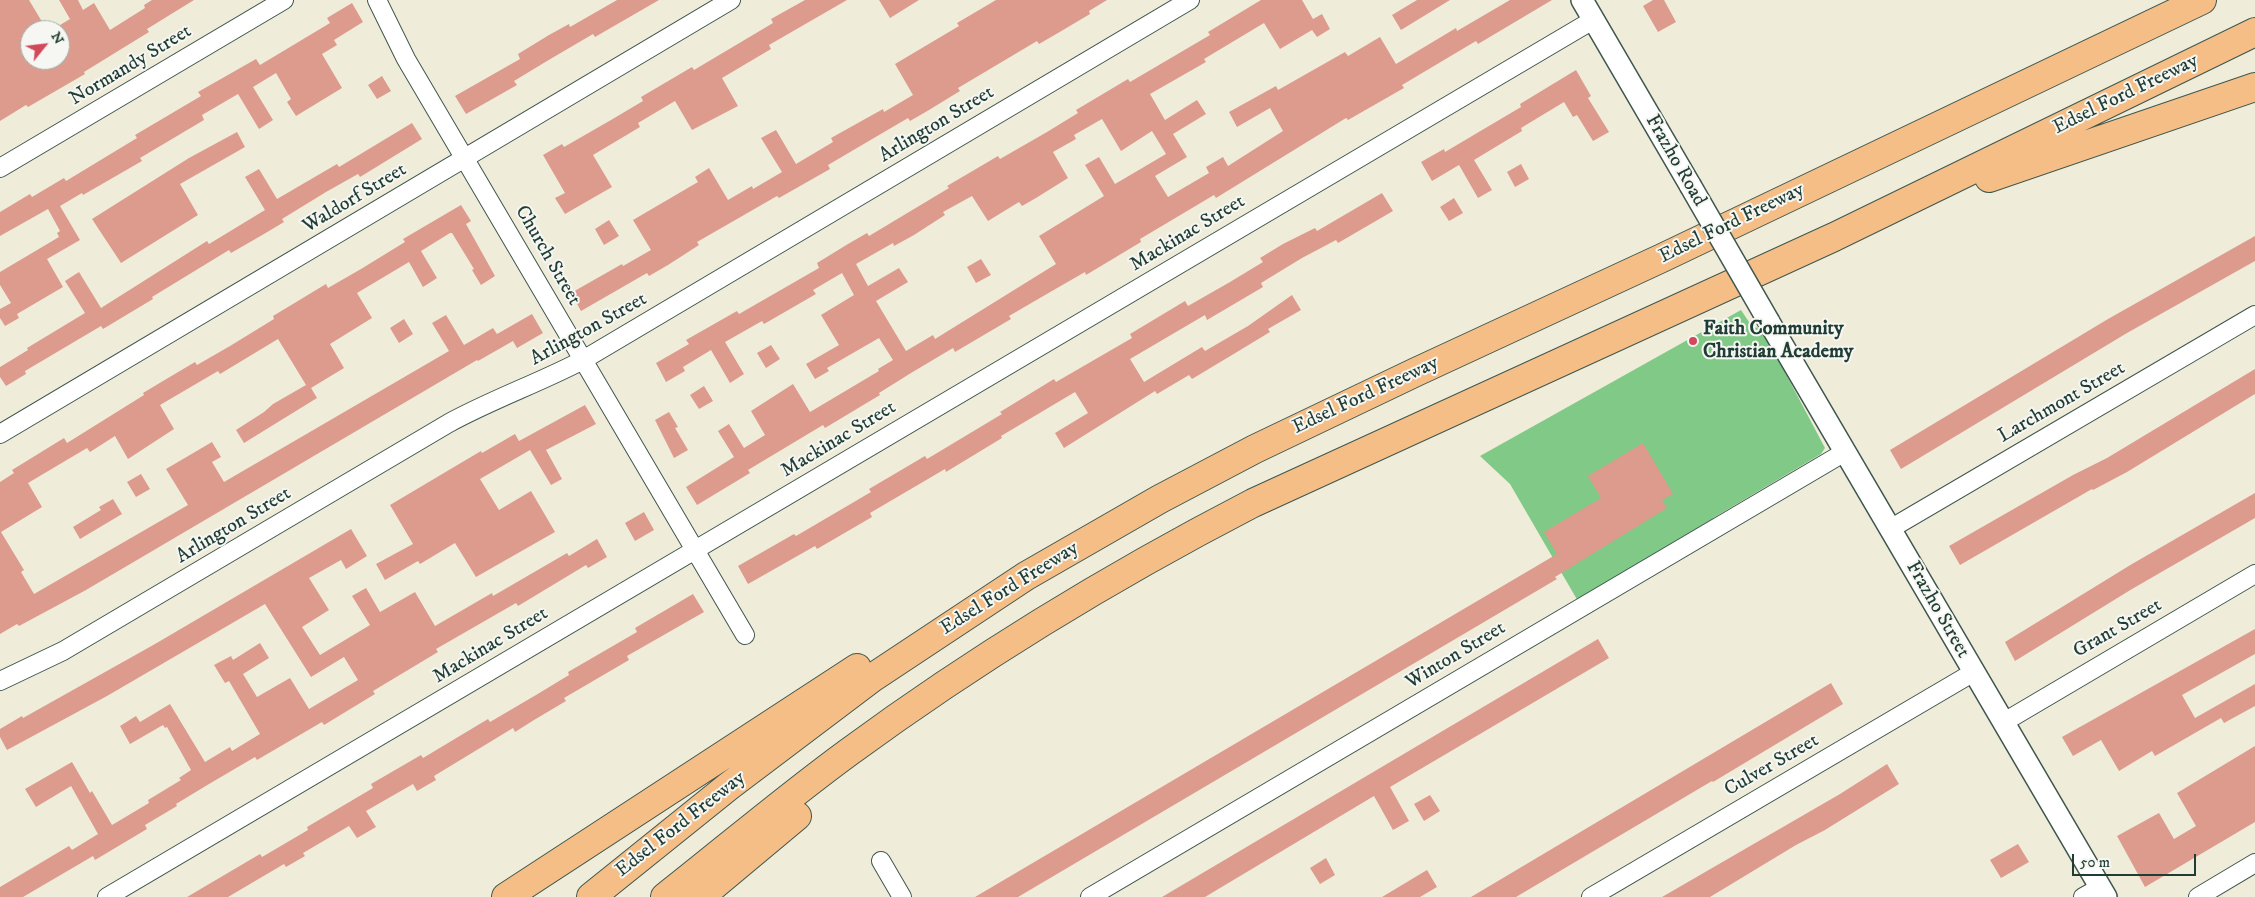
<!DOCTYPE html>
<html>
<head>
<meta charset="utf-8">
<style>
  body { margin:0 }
  #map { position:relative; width:2255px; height:897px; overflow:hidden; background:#f0ecda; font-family:"IM FELL DW Pica",serif }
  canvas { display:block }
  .north { position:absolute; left:20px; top:20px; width:50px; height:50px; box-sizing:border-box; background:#f6f6f2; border:1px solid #a0aca6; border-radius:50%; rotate:61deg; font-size:14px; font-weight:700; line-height:20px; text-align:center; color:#1f3d34 }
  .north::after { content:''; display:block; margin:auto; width:18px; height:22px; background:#d1495b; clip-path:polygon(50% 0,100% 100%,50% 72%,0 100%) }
  .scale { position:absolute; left:2072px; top:854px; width:124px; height:22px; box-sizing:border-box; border:2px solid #1f3d34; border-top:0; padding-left:6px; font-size:15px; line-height:18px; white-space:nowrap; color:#1f3d34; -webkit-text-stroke:4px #f6f6f2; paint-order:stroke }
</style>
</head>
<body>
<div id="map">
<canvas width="2255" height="897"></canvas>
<div class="north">N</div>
<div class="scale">50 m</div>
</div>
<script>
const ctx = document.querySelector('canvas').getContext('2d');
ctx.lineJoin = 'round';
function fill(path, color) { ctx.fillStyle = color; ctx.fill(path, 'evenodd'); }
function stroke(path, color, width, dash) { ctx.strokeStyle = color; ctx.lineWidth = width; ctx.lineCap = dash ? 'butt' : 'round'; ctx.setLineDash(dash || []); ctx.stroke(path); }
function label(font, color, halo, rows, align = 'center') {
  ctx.font = font + ' "IM FELL DW Pica",serif'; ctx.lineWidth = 4; ctx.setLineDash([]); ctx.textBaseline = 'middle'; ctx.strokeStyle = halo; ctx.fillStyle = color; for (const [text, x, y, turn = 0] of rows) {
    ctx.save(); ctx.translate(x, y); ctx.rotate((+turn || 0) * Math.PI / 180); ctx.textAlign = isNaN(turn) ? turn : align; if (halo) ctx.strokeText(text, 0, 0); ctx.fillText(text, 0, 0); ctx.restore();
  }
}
const green = new Path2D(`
  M1741 310 1753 328 1761 327 1825 448 1821 454 1713 518 1718 538 1586 615 1510 484 1480 456Z`);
const building = new Path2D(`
  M0 0H29L47 30H30V60H60V25L70 19 59 0H78L83 10 94 3 110 30 145 8 144 5 152 0H194L147 29 149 32 84 72 85 74 28 107 26 105 0 121Z
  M617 0H659L595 37 593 34 547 61 514 81 517 85 466 114 455 96 520 59 518 54 549 35 569 24 570 27Z
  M805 0H847L769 45 771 49 722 78 738 106 692 130 675 101 638 123 640 127 593 155 612 187 565 214 555 198 565 193 543 155 562 144 564 147 611 120 643 101 641 97 692 67 694 70 773 23 771 19Z
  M879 0H919L890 18Z
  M996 0H1107L1089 11 1090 14 1058 33 1039 44 1037 41 958 88 960 91 929 110 910 121 908 118 828 165 830 169 779 198 777 196 697 242 699 245 668 265 649 276 647 273 581 311 571 293 622 264 623 266 651 250 633 220 698 182 695 177 709 168 728 200 752 186 753 189 782 172 761 138 776 130 796 164 833 142 831 138 883 109 884 112 913 95 895 64 959 26 957 23Z
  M1261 0H1302L1313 19 1322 14 1330 29 1317 37 1312 30 1280 49 1264 23 1204 59 1206 62 1150 94 1165 120 1197 100 1206 114 1173 134 1187 157 1155 176 1168 197 1209 173 1206 167 1223 157 1228 166 1283 131 1270 108 1237 127 1229 112 1276 86 1278 90 1345 52 1348 56 1380 37 1396 64 1456 28 1457 31 1510 0H1552L1478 44 1476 41 1402 85 1404 88 1348 120 1346 118 1216 198 1214 195 1172 220 1140 239 1141 242 1086 275 1085 272 1052 291 1009 316 1011 319 955 352 953 348 911 373 879 393 880 395 825 428 823 425 748 470 750 473 697 505 686 487 734 457 718 431 729 424 744 448 765 435 751 411 793 384 810 412 879 371 878 369 893 360 879 338 827 368 829 371 815 379 806 364 839 345 821 315 854 295 842 273 813 290 816 294 764 324 762 321 725 342 744 374 730 383 711 350 683 367 685 371 666 382 656 363 689 344 686 340 737 311 739 314 819 268 817 263 848 244 867 233 869 236 949 188 947 186 998 156 1000 159 1047 132 1078 113 1076 110 1128 79 1130 82 1210 35 1208 32ZM1102 119 1121 151 1152 131 1166 154 1115 184 1099 157 1085 165 1104 196 1039 236 1056 264 935 339 933 335 906 351 876 301 908 282 899 268 868 286 856 264 893 243 894 246 914 235 945 215 943 212 972 196 988 221 1019 202 1022 206 1036 198 1068 178 1053 152 1076 139 1074 135Z
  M1417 0H1450L1401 30 1392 15Z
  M1653 0H1664L1676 22 1658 32 1643 6Z
  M352 3 363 22 334 40 337 45 322 54 342 88 296 116 287 102 291 99 276 73 253 87 273 120 259 129 238 94 202 115 204 120 140 158 142 161 83 195 82 193 60 206 80 240 47 259 63 287 17 314 19 318 5 326 0 318V309L11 303 0 285V272L59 237 57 233 60 231 48 209 0 236V212L30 194 32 197 64 178 66 181 137 138 135 135 201 96 198 92 256 59 260 65 330 23 327 18Z
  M1576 70 1591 96 1588 98 1609 132 1593 141 1577 115 1573 117 1564 102 1521 128 1522 131 1474 160 1492 190 1478 198 1459 165 1432 181 1421 162 1444 149 1445 152 1521 107 1520 104Z
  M382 76 391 91 377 99 368 85Z
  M412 123 422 139 360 177 358 174 326 192 282 219 284 222 264 234 231 253 229 250 152 297 153 299 103 329 101 326 25 371 26 374 6 386 0 377V367L28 350 27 348 85 313 65 281 79 272 101 308 207 241 209 244 265 210 245 177 259 169 277 199 337 164 339 167Z
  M237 132 245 147 180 184 198 215 121 263 92 219 189 158Z
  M1521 164 1529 179 1515 187 1507 172Z
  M1382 193 1393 211 1338 243 1336 240 1302 258 1261 283 1263 287 1207 320 1205 315 1130 359 1144 382 1202 347 1205 351 1248 326 1292 295 1301 310 1268 329 1270 332 1237 352 1192 379 1189 375 1157 394 1155 391 1064 448 1055 433 1088 413 1075 392 1001 436 1002 438 946 472 945 469 870 513 872 517 817 549 815 546 748 584 738 566 794 534 796 536 871 492 869 489 925 456 927 459 1002 414 1000 412 1054 379 1056 382 1132 338 1130 334 1185 301 1188 306 1230 282 1263 262 1260 258 1283 244 1315 228 1317 231Z
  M1454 198 1463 213 1449 221 1440 207Z
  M461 205 471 221 466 224 495 276 481 285 472 270 474 269 452 233H450L421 251 437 278 423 287 409 262 357 293 372 318 330 344 344 368 311 388 317 398 244 443 236 430 264 412 273 404 306 385 278 339 220 374 218 371 160 405 174 429 128 459 115 436 90 452 87 448 28 483 42 507 1 532 24 570 21 572 34 594 188 505 166 469 212 442 221 457 212 462 224 482 449 351 432 323 446 315 464 345 493 328 497 334 532 314 543 333 517 348 513 341 478 361 477 360 86 590 19 626 17 624 0 634V482L14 473 12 470 64 438 67 443 144 395 143 393 163 381 195 362 197 365 230 346 274 319 273 316 326 284 328 288 361 269 405 242 403 239Z
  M609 220 619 236 604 245 595 229Z
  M2255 236V261L2127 333 1901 469 1890 450 2108 319Z
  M981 259 991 275 976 283 967 267Z
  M404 319 413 334 399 343 390 328Z
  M771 345 780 359 766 368 757 353Z
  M2255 369V394L2127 472 2093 490 2092 489 1960 565 1949 546 2073 475 2107 458Z
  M704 386 713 401 699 409 690 395Z
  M585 405 596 424 546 450 562 479 551 485 530 450 480 479 499 510 531 491 555 532 476 577 455 543 420 564 418 561 385 580 376 564 413 544 390 505 481 451 482 453 515 434 519 441Z
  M669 412 678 427 675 428 688 450 674 458 655 420Z
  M1643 443 1673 494 1662 500 1667 508 1555 577 1557 579 1018 897H975L1557 554 1544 532 1601 498 1588 476Z
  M141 474 150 489 136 497 127 482Z
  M2255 493V518L2132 589 2015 661 2005 642 2132 564Z
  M113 499 122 514 80 539 73 527 101 510 99 507Z
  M644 512 654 530 635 541 625 523Z
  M351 529 367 556 346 569 341 560 309 578 329 610 302 627 320 655 370 625 352 596 366 588 380 612 415 592 435 626 492 593 493 596 567 553 569 556 597 539 607 557 588 568 586 565 518 606 516 603 436 649 438 652 373 691 375 694 324 725 322 722 257 760 255 757 209 784 176 804 177 806 145 825 147 829 95 860 93 856 23 897H0V887L69 846 72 850 98 834 71 786 36 807 25 789 72 762 90 793 92 791 112 825 149 803 148 800 181 780 179 778 191 770 167 727 165 728 163 725 130 744 120 726 136 716 140 722 170 704 205 762 230 747 232 751 260 734 229 681 225 683 214 665 231 656 233 660 260 643 269 658 243 674 257 697 290 678 309 709 358 680 344 657 311 677 265 604 107 696 7 750 0 737V729L22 716 23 718 155 644Z
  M693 594 704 612 627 656 629 660 564 698 566 701 534 720 515 732 513 728 434 776 436 780 417 791 413 784 366 811 376 827 357 838 349 826 303 853 305 856 286 867 284 864 228 897H187L260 854 262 857 308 830 307 827 373 788 371 784 421 755 423 758 488 719 490 722 536 695 569 675 568 672 637 632 635 628Z
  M2255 629V654L2182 695 2195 718 2255 684V706L2224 723 2221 718 2155 756 2152 751 2119 771 2101 740 2073 756 2062 737Z
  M1598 639 1609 658 1390 787 1409 821 1393 830 1374 796 1205 897H1162Z
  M1831 683 1843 704 1713 782 1712 781 1516 897H1471Z
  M2255 746V822L2145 887 2117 836 2159 813 2174 839 2196 826 2177 793Z
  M1887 764 1899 784 1825 830 1796 845 1710 897H1662L1840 794Z
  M1430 795 1440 811 1424 821 1414 804Z
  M2018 844 2029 862 2001 878 1990 860Z
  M1326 858 1335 875 1320 884 1310 868Z
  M1427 870 1437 887 1420 897H1382Z`);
const minor = new Path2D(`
  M377 0 406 59 745 635
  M0 168 284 0
  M0 434 731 0
  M1890 529 2255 315
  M0 681 63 651 449 423C493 399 539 383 583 360L1190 0
  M2004 722 2255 574
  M881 861 902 897
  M107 897 1593 20
  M1090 897 1845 452
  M1591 897 1974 672
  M2083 897 2101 887
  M2198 897 2255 863`);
const tertiary = new Path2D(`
  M1582 0 1690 185
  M1769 322 2106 897`);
const motorway = new Path2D(`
  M1989 178 2255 87
  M506 897 857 668
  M591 897 729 786 872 678 1026 576 1160 499 1255 449 1416 372 1662 258 2202 0
  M665 897C726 849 786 798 849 752 977 658 1112 576 1253 503L1834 237 2255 32
  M700 897 797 816`);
const tertiaryBridge = new Path2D(`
  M1690 185 1769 322`);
const markers = [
  [1693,341,5,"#d1495b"]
];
const streetNames = [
  ["Normandy Street",131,66,-31],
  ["Edsel Ford Freeway",2126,95,-26],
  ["Arlington Street",937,125,-31],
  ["Frazho Road",1675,161,60],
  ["Waldorf Street",355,199,-31],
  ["Edsel Ford Freeway",1732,224,-26],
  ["Mackinac Street",1188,234,-31],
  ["Church Street",547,256,60],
  ["Arlington Street",589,330,-29],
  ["Edsel Ford Freeway",1366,396,-25],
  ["Larchmont Street",2062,403,-30],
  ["Mackinac Street",839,440,-31],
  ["Arlington Street",234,526,-31],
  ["Edsel Ford Freeway",1010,589,-32],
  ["Frazho Street",1937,610,60],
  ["Grant Street",2118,629,-30],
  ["Mackinac Street",491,646,-31],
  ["Winton Street",1456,656,-31],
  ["Culver Street",1772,766,-30],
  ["Edsel Ford Freeway",681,825,-38]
];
const poiNames = [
  ["Faith Community",1703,330],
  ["Christian Academy",1703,353]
];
fill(green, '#80c986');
fill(building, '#dd9b8d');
stroke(minor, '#3e574d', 20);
stroke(tertiary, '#3e574d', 24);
stroke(motorway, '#3e574d', 30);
stroke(minor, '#fff', 18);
stroke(tertiary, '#fff', 21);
stroke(motorway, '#f6be87', 28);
stroke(tertiaryBridge, '#3e574d', 24, []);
stroke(tertiaryBridge, '#fff', 21);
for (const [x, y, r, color] of markers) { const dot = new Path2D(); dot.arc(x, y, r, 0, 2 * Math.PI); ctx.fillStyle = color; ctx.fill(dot); stroke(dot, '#f6f6f2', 2); }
label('20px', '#1f3d34', '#f6f6f2', streetNames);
label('bold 20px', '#1f3d34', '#f6f6f2', poiNames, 'left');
</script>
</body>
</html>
